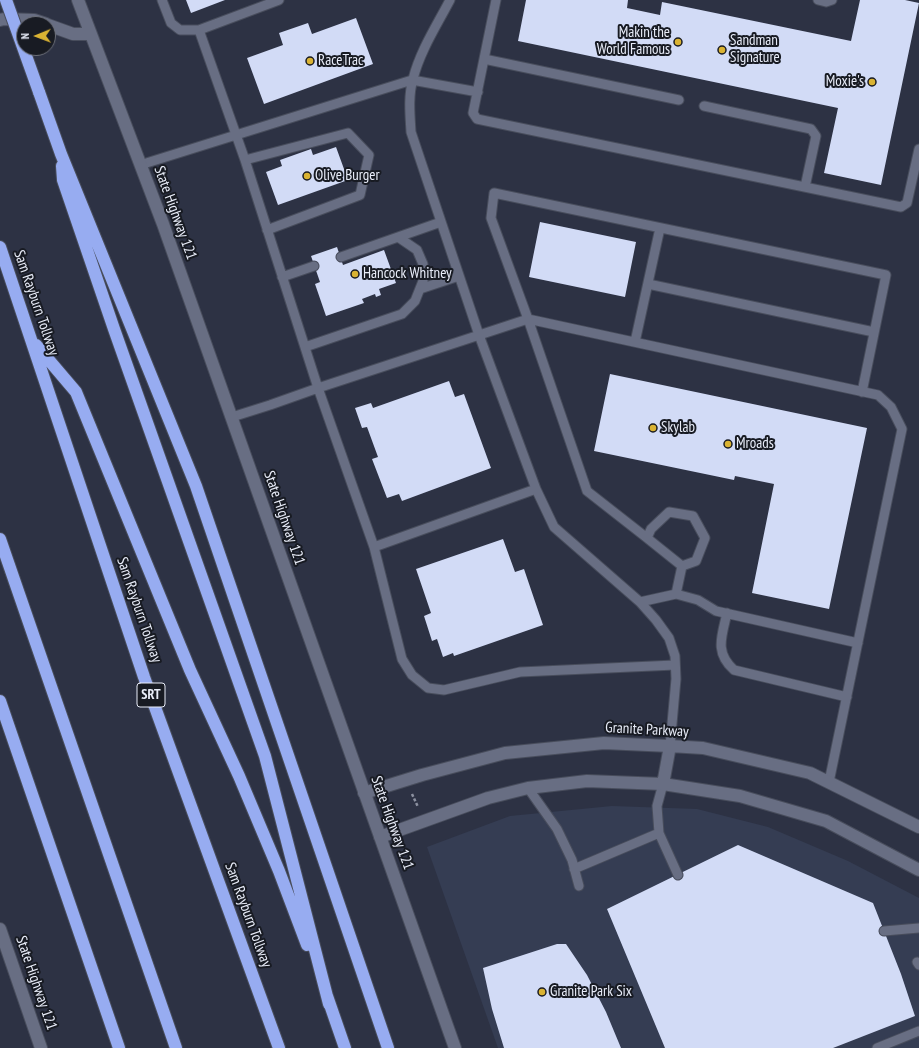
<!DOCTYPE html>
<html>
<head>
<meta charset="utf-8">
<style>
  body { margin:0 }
  #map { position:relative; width:919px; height:1048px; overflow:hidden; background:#2d3244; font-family:"PT Sans Narrow",sans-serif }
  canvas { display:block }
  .north { position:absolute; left:16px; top:16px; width:40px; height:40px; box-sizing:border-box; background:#181b23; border:1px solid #6c6f79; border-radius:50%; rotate:269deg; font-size:11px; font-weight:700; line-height:16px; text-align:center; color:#e9edf9 }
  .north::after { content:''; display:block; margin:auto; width:14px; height:18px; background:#dab333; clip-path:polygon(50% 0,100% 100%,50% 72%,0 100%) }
</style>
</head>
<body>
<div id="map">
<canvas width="919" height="1048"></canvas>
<div class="north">N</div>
</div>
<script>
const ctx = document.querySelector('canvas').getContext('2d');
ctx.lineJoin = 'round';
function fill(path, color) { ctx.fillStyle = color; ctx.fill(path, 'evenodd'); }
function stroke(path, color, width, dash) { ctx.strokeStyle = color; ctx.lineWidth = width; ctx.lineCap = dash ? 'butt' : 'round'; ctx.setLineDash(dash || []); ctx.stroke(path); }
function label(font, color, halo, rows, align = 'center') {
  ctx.font = font + ' "PT Sans Narrow",sans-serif'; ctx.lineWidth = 4; ctx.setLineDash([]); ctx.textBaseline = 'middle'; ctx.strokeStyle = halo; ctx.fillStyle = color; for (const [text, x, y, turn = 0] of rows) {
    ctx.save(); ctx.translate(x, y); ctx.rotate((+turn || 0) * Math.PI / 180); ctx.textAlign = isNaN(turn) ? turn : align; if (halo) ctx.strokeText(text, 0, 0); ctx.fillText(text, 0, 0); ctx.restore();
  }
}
const built = new Path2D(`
  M612 806 697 809 768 827 848 861 919 898V1048H498L427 847 510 816Z`);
const building = new Path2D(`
  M186 0H225L191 13Z
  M526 0H628L627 8 660 15 662 2 851 41 860 0H905L919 3 881 185 824 173 838 108 518 41Z
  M356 18 373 64 264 104 247 58 283 45 279 33 308 23 312 34Z
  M336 147 348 180 278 205 266 172 282 166 280 160 311 149 313 155Z
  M540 222 636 242 625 297 529 277Z
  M337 247 343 265 384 250 396 283 379 289 381 295 376 297 375 294 362 299 364 303 326 316 315 284 320 282 311 256Z
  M610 374 867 428 829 609 752 593 774 484 735 476 734 480 594 451Z
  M449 381 455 397 464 394 491 468 402 501 399 494 387 498 372 459 378 457 367 427 362 428 355 408 371 403 373 408Z
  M503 539 515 572 524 569 543 625 454 656 453 653 443 657 437 639 432 641 424 616 431 613 416 569Z
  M738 845 873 903 901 974 915 1016 833 1048H665L607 909Z
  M557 944H566L587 975 606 1012 621 1048H504L492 1009 483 968Z`);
const path = new Path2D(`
  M412 794 418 807`);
const lane = new Path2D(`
  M162 0 171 23 180 30H199
  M279 0 199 30 245 160 318 388 374 547 402 659 412 675 428 688 444 690 520 672 675 665
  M450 0C437 25 420 51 413 79 408 96 410 115 411 132L479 335 536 489 554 527 640 602 656 620 669 638 675 656 676 679 670 746
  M496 0 473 113 477 119 901 207 907 203 919 149
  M818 0 826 2 832 0
  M484 59 679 100
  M704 106 811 129 816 136 805 187
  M245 160 348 133 369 155 360 195 267 230
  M140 165 412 80 478 92
  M341 257 441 222
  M282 277 314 266
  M648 284 874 332
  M420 289 459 276
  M635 342 660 228
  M305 347 402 314 415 301 423 281V264L417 250 398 237
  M232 417 270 405 318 388 528 319 878 395 891 407 902 429 829 782
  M669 512 693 516 705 538 696 561 682 566 647 538 651 529Z
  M647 538 587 491 528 319 491 218 494 193 886 275 862 392
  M374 547 536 489
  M676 594 682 566
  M640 602 676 594 698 600 716 611 858 643
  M727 613C722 636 714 652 734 670L847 697
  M663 784 657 806 659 833 678 875
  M528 788 557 829 572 860 579 886
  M574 869 659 833
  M884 931 919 928
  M917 962 919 965
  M877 1048 919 1031`);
const secondary = new Path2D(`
  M78 0 163 224 455 1048
  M0 20 4 19 34 20 46 24
  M48 25 73 34H91
  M663 784 670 746
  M364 793 422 775 505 753 604 743 670 746 703 748 810 773 919 827
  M380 837 488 798 528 788 587 781 663 784 740 796 826 821 919 870
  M0 929 41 1048`);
const highway = new Path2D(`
  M39 92 61 154 196 486 388 1048
  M62 166 63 180 114 329 265 756 329 1004
  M0 247 144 677 279 1048
  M36 345 76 392 190 670 239 776 279 871 307 945
  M0 539 176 1048
  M0 701 119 1048
  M327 996 345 1048`);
const highwayBridge = new Path2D(`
  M6 0 39 92`);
const markers = [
  [678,42,4,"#dab333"],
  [722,50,4,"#dab333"],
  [310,61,4,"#dab333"],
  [872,82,4,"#dab333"],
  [307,176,4,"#dab333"],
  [355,274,4,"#dab333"],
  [653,428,4,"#dab333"],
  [728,444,4,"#dab333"],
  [542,992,4,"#dab333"]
];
const shields = [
  [151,695,28]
];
const shieldNames = [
  ["SRT",151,695]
];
const poiNames = [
  ["Makin the",670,33,"right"],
  ["World Famous",670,50,"right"],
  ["Sandman",730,41],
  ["Signature",730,58],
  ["RaceTrac",318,61],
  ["Moxie's",864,82,"right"],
  ["Olive Burger",315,176],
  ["Hancock Whitney",363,274],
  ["Skylab",661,428],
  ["Mroads",736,444],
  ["Granite Park Six",550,992]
];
const streetNames = [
  ["State Highway 121",175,213,70],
  ["Sam Rayburn Tollway",36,303,71],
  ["State Highway 121",284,518,71],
  ["Sam Rayburn Tollway",139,610,71],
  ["Granite Parkway",647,730,3],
  ["State Highway 121",392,823,70],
  ["Sam Rayburn Tollway",248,915,70],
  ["State Highway 121",36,983,71]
];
fill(built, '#353d53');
fill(building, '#d2dbf6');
stroke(lane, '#484d5c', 11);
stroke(secondary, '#484d5c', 14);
stroke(highway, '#484d5c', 14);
stroke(path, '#8c91a0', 2.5, [3, 2]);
stroke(lane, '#686e83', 9);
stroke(secondary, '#686e83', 12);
stroke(highway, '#97acf1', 12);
stroke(highwayBridge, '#484d5c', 14, []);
stroke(highwayBridge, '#97acf1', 12);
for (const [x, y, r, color] of markers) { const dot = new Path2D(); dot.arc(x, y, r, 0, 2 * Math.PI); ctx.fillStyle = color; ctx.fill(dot); stroke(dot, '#181b23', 1.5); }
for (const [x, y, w] of shields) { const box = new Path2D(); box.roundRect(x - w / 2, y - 12, w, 24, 3); ctx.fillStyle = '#181b23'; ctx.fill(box); stroke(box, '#e9edf9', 1); }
label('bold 14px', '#e9edf9', null, shieldNames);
label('15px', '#e9edf9', '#181b23', poiNames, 'left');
label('15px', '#e9edf9', '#181b23', streetNames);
</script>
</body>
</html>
